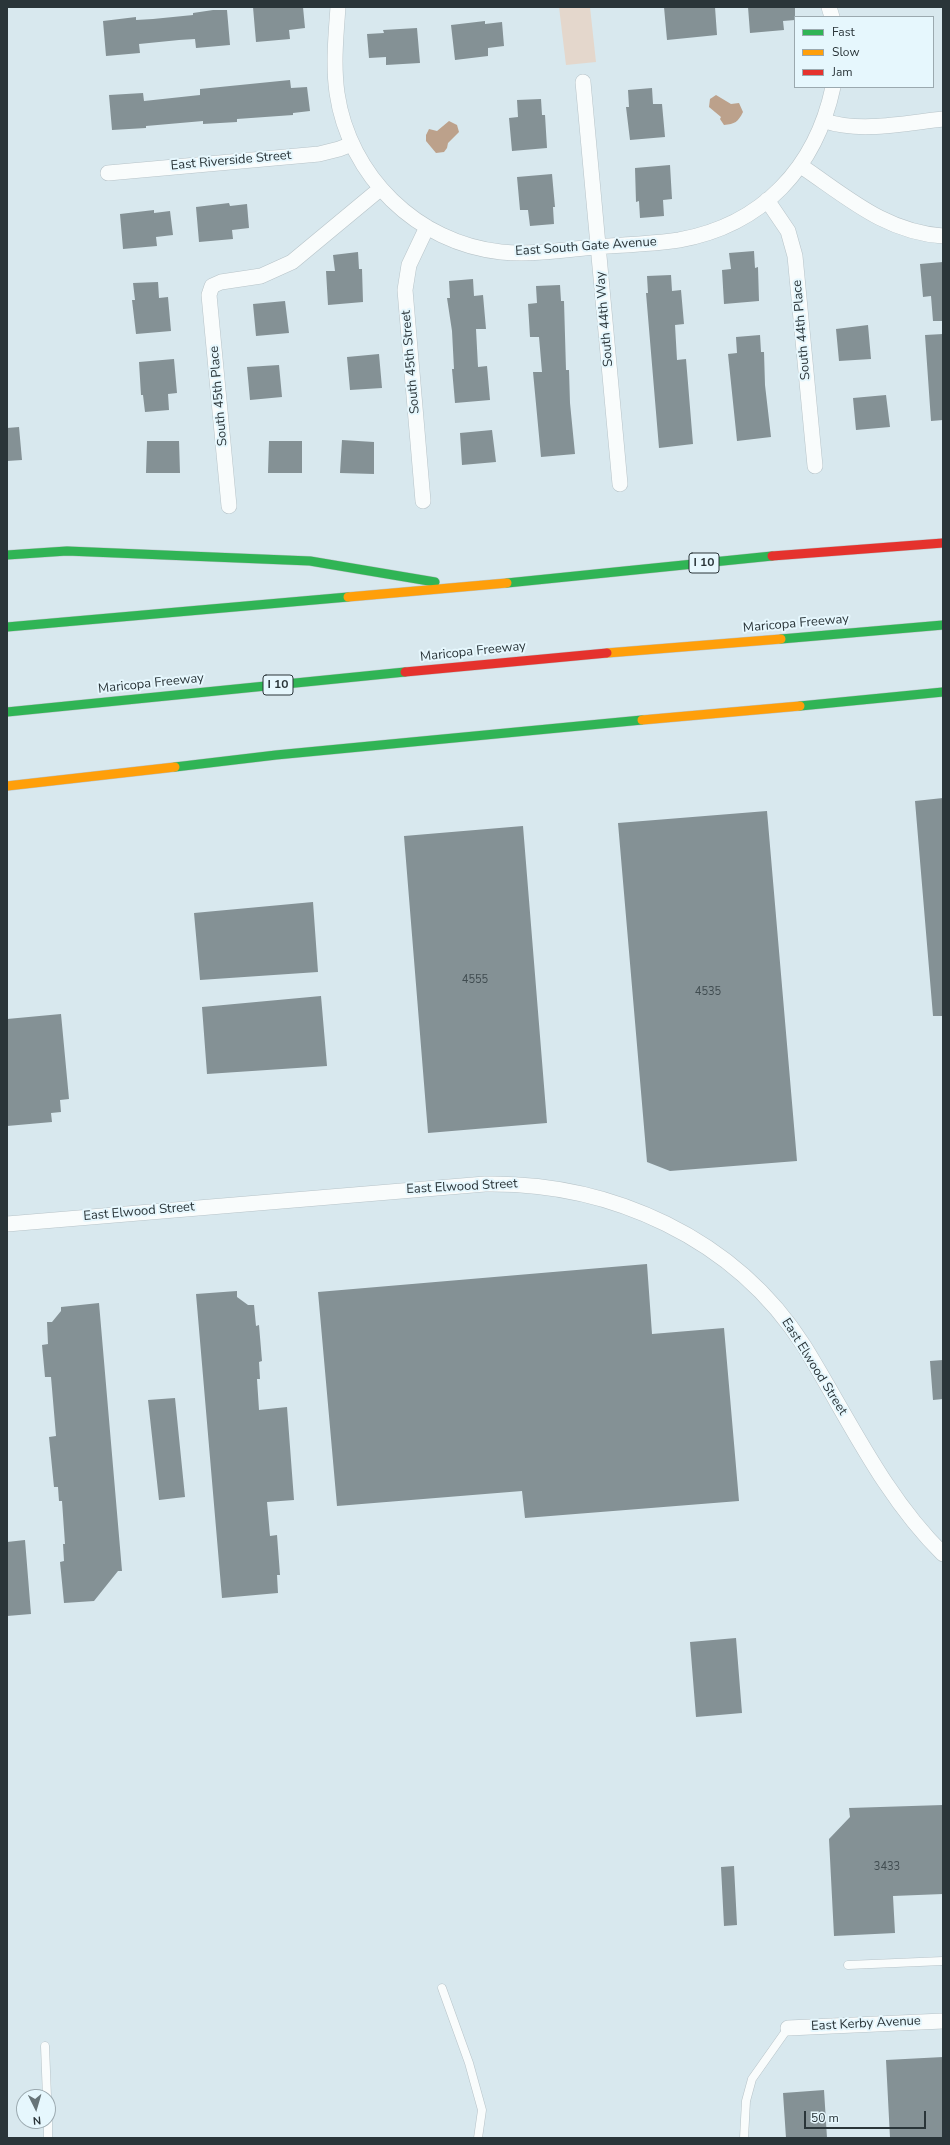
<!DOCTYPE html>
<html>
<head>
<meta charset="utf-8">
<style>
  body { margin:0 }
  #map { position:relative; width:950px; height:2145px; overflow:hidden; background:#d8e8ee; font-family:"Nunito Sans",sans-serif }
  canvas { display:block }
  .frame { position:absolute; inset:0; border:8px solid #2a3539; pointer-events:none }
  .legend { position:absolute; left:794px; top:16px; width:140px; height:72px; box-sizing:border-box; background:#e6f7fd; border:1px solid #9ba9af; margin:0; padding:5px 7px; list-style:none; font-size:12px; color:#2a3539 }
  .legend li { display:flex; align-items:center; gap:8px; height:20px }
  .legend b { width:20px; border:1px solid #9ba9af }
  .north { position:absolute; left:16px; top:2089px; width:40px; height:40px; box-sizing:border-box; background:#e6f7fd; border:1px solid #9ba9af; border-radius:50%; rotate:175deg; font-size:11px; font-weight:700; line-height:16px; text-align:center; color:#2a3539 }
  .north::after { content:''; display:block; margin:auto; width:14px; height:18px; background:#677478; clip-path:polygon(50% 0,100% 100%,50% 72%,0 100%) }
  .scale { position:absolute; left:804px; top:2111px; width:122px; height:18px; box-sizing:border-box; border:2px solid #2a3539; border-top:0; padding-left:5px; font-size:12px; line-height:14px; white-space:nowrap; color:#2a3539; -webkit-text-stroke:3px #e6f7fd; paint-order:stroke }
</style>
</head>
<body>
<div id="map">
<canvas width="950" height="2145"></canvas>
<div class="frame"></div>
<ul class="legend">
<li><b style="height:5px;background:#30b455"></b>Fast</li>
<li><b style="height:5px;background:#ff9f0a"></b>Slow</li>
<li><b style="height:5px;background:#e5322d"></b>Jam</li>
</ul>
<div class="north">N</div>
<div class="scale">50 m</div>
</div>
<script>
const ctx = document.querySelector('canvas').getContext('2d');
ctx.lineJoin = 'round';
function fill(path, color) { ctx.fillStyle = color; ctx.fill(path, 'evenodd'); }
function stroke(path, color, width, dash) { ctx.strokeStyle = color; ctx.lineWidth = width; ctx.lineCap = dash ? 'butt' : 'round'; ctx.setLineDash(dash || []); ctx.stroke(path); }
function label(font, color, halo, rows, align = 'center') {
  ctx.font = font + ' "Nunito Sans",sans-serif'; ctx.lineWidth = 4; ctx.setLineDash([]); ctx.textBaseline = 'middle'; ctx.strokeStyle = halo; ctx.fillStyle = color; for (const [text, x, y, turn = 0] of rows) {
    ctx.save(); ctx.translate(x, y); ctx.rotate((+turn || 0) * Math.PI / 180); ctx.textAlign = isNaN(turn) ? turn : align; if (halo) ctx.strokeText(text, 0, 0); ctx.fillText(text, 0, 0); ctx.restore();
  }
}
const green = new Path2D(`
  M559 7H590L596 62 566 65Z`);
const water = new Path2D(`
  M716 95 731 104 739 103 743 112C738 122 735 124 724 125L720 119 721 117 709 107 710 99Z
  M449 121 457 125 459 132 448 143 447 148 444 152 436 153 426 141V135L429 129 437 131Z`);
const building = new Path2D(`
  M253 7H303L305 28 289 30 290 39 256 42Z
  M664 7H715L717 35 667 40Z
  M748 7H795V20L783 21 784 30 750 33Z
  M213 10H227L230 45 196 48 195 39 179 40 139 44 140 53 106 56 103 21 136 17V20L153 19 193 15V13Z
  M485 21V24L502 22 504 46 488 48V56L455 60 451 25Z
  M417 28 420 63 386 65V57L369 58 367 34 384 33 383 30Z
  M290 80 291 88 307 87 310 111 293 113V115L237 119V122L203 124V121L146 126V128L112 130 109 95 143 93 144 101 200 95V89Z
  M652 88 653 104H662L665 137 630 140 626 107H629L628 90Z
  M541 99 542 115H545L547 148 512 151 509 118 518 117 517 100Z
  M670 165 672 199 663 200 664 216 640 218 639 201 636 202 635 168Z
  M552 174 555 207H553L554 224 530 226 528 210H520L517 177Z
  M229 203 230 206 247 204 249 228 232 230 233 239 199 242 196 207Z
  M154 210V213L170 211 173 235 156 237 157 246 123 249 120 214Z
  M754 251 755 268 758 267 759 301 724 304 722 270 731 269 729 253Z
  M358 252 359 269H362L363 302 328 305 326 271H335L333 255Z
  M943 262V321H933L931 296 923 297 920 264Z
  M671 275 672 291 681 290 684 324 675 325 677 360 686 359 693 444 659 448 646 293H648L647 276Z
  M473 279 474 296 483 295 486 329H476L478 367 487 366 490 400 455 403 452 369H454L452 331 447 298H450L449 281Z
  M158 282 159 298 168 297 171 331 136 334 132 300H135L133 283Z
  M560 285 561 301H564L566 370H569L570 403 575 454 541 457 533 372H542L539 337H530L528 304 537 303 536 286Z
  M285 301 289 333 256 336 253 304Z
  M868 325 871 359 839 361 836 329Z
  M943 334V420L931 421 925 335Z
  M760 335 761 352H764L765 385 771 437 737 441 728 354 737 353 736 337Z
  M379 354 382 388 350 390 347 357Z
  M174 359 177 393 168 394 169 410 145 412 143 395H141L139 362Z
  M279 365 282 397 250 400 247 367Z
  M886 395 890 427 856 430 853 398Z
  M19 427 22 460 7 461V428Z
  M492 430 496 462 462 465 460 433Z
  M342 440 374 442V474L340 473Z
  M147 441H179L180 473H146Z
  M269 441H302V473H268Z
  M943 798V1016H933L915 801Z
  M767 811 797 1161 670 1171 647 1162 618 823Z
  M523 826 547 1123 428 1133 404 836Z
  M313 902 318 972 200 980 194 913Z
  M321 996 327 1066 207 1074 202 1007Z
  M61 1014 69 1099 60 1100 61 1112 51 1113 52 1122 7 1126V1019Z
  M647 1264 652 1334 724 1328 739 1501 525 1518 522 1491 337 1506 318 1292Z
  M237 1291V1297L248 1305H254L256 1326 259 1325 262 1361 259 1362 260 1379H257L259 1410 287 1407 294 1500 267 1502 270 1536 277 1535 280 1575H277L278 1593 222 1598 196 1294Z
  M99 1303 122 1571H118L94 1601 64 1603 60 1562 64 1561 63 1544H65L62 1501H59L58 1487H54L49 1437 56 1436 51 1377H45L42 1345 48 1344 47 1322H52L61 1311V1307Z
  M943 1360V1399L933 1400 930 1361Z
  M175 1398 185 1497 159 1500 148 1400Z
  M25 1540 31 1614 7 1616V1542Z
  M736 1638 742 1713 696 1717 690 1642Z
  M943 1805V1894L893 1896 895 1933 834 1936 829 1839 850 1817 849 1808Z
  M734 1866 737 1925 724 1926 721 1867Z
  M943 2057V2138H890L886 2060Z
  M824 2090 827 2138H786L783 2093Z`);
const lane = new Path2D(`
  M848 1965 943 1961
  M442 1988 469 2063 482 2110 478 2138
  M45 2046 47 2097
  M48 2121V2138
  M744 2138 746 2101 752 2079 788 2028`);
const street = new Path2D(`
  M338 7C336 35 333 64 337 93 349 176 417 243 501 252 532 255 564 250 594 247 622 245 652 244 679 240 763 225 816 167 833 87
  M829 7 832 17
  M583 82 620 484
  M825 121C860 133 906 123 943 119
  M801 166C847 197 885 232 943 236
  M108 173 319 154 339 149 352 144
  M767 200 788 231 795 256 815 466
  M423 501 405 290 409 265 427 227
  M229 506 209 295 212 286 221 282 261 276 292 262 380 189
  M7 1224 485 1184C611 1182 735 1238 804 1346 848 1417 883 1495 943 1554
  M788 2028 943 2021`);
const fast = new Path2D(`
  M7 555 67 551 310 561 435 582
  M507 583 772 556
  M7 627 348 597
  M781 639 943 625
  M800 706 943 692
  M7 712 405 672
  M175 767 276 755 642 720`);
const slow = new Path2D(`
  M348 597 507 583
  M607 653 781 639
  M642 720 800 706
  M7 786 175 767`);
const jam = new Path2D(`
  M772 556 943 543
  M405 672 607 653`);
const numberNames = [
  ["4555",475,980],
  ["4535",708,992],
  ["3433",887,1867]
];
const shields = [
  [704,563,30],
  [278,685,30]
];
const shieldNames = [
  ["I 10",704,563],
  ["I 10",278,685]
];
const streetNames = [
  ["East Riverside Street",231,161,-5],
  ["East South Gate Avenue",586,247,-4],
  ["South 44th Way",605,319,-95],
  ["South 44th Place",802,330,-95],
  ["South 45th Street",411,362,-95],
  ["South 45th Place",219,396,-95],
  ["Maricopa Freeway",796,624,-5],
  ["Maricopa Freeway",473,652,-6],
  ["Maricopa Freeway",151,684,-6],
  ["East Elwood Street",462,1187,-3],
  ["East Elwood Street",139,1212,-5],
  ["East Elwood Street",814,1367,58],
  ["East Kerby Avenue",866,2024,-3]
];
fill(green, '#e4d7cc');
fill(water, '#bca18b');
fill(building, '#849195');
stroke(lane, '#b7c3c8', 9);
stroke(street, '#b7c3c8', 16);
stroke(fast, '#bac3c6', 10);
stroke(slow, '#bac3c6', 10);
stroke(jam, '#bac3c6', 10);
stroke(lane, '#f9fcfc', 8);
stroke(street, '#f9fcfc', 15);
stroke(fast, '#30b455', 9);
stroke(slow, '#ff9f0a', 9);
stroke(jam, '#e5322d', 9);
label('11px', '#404c50', null, numberNames);
for (const [x, y, w] of shields) { const box = new Path2D(); box.roundRect(x - w / 2, y - 10, w, 20, 3); ctx.fillStyle = '#e6f7fd'; ctx.fill(box); stroke(box, '#2a3539', 1); }
label('bold 12px', '#2a3539', null, shieldNames);
label('13px', '#2a3539', '#e6f7fd', streetNames);
</script>
</body>
</html>
